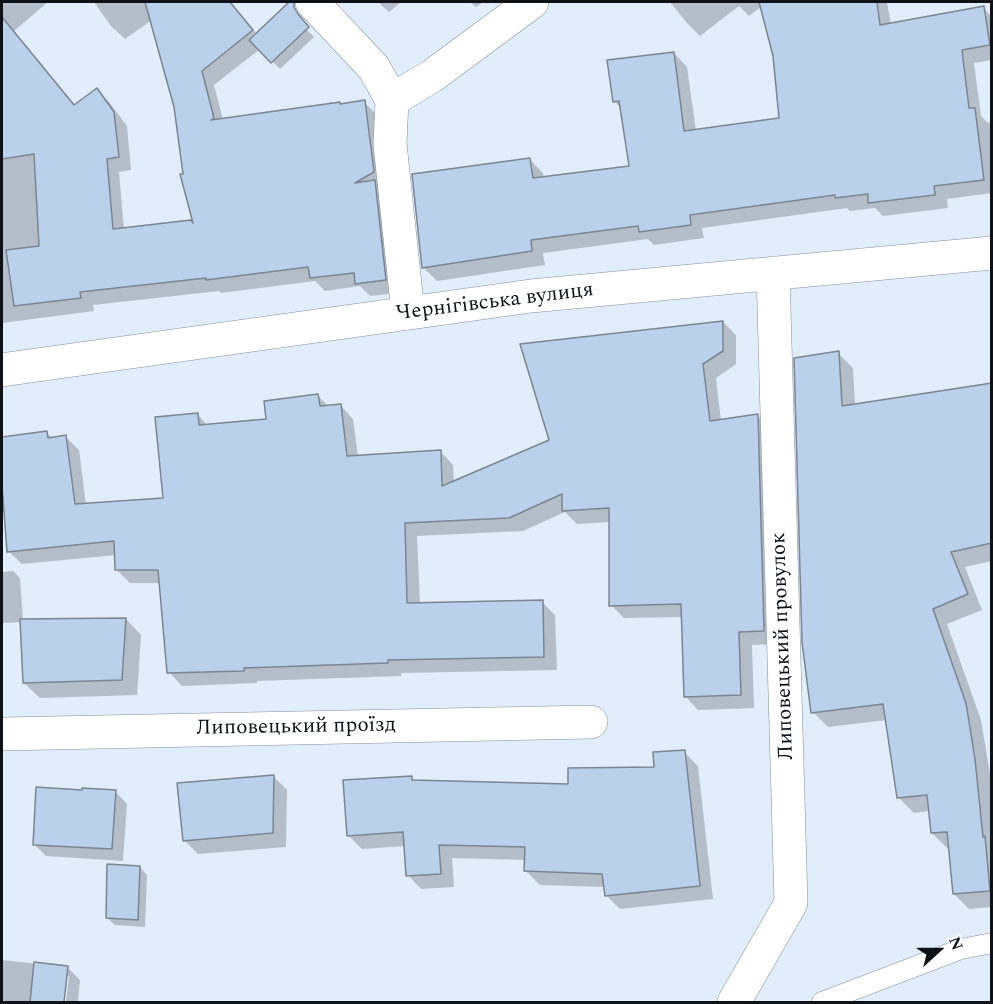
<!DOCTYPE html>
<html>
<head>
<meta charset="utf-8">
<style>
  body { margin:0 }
  #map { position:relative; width:993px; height:1004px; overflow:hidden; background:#e2edfb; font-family:Spectral,serif }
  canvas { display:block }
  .frame { position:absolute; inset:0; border:3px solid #0e1116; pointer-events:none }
  .north { position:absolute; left:909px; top:920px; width:60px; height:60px; -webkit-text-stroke:4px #fff; paint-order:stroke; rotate:69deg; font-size:16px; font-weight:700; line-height:24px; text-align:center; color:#0e1116 }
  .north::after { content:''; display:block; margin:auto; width:21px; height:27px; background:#0e1116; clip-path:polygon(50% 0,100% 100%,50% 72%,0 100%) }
</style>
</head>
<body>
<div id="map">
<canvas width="993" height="1004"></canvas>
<div class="frame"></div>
<div class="north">N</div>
</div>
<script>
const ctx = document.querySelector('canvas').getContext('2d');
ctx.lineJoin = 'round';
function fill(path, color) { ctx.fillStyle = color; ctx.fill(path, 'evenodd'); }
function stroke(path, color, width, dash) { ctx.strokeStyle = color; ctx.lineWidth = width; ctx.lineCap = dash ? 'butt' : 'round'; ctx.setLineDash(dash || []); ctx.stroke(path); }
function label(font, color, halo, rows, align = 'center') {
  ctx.font = font + ' Spectral,serif'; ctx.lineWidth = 5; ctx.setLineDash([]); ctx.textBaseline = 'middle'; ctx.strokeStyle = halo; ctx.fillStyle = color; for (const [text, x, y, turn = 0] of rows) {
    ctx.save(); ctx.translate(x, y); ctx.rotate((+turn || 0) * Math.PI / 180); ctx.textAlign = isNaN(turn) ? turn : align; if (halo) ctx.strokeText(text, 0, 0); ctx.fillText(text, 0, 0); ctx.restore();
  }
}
const shadow = new Path2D(`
  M2 2H48L14 31 75 105 97 90 110 103 127 126 131 170 119 172 124 229 195 227 184 175 176 106 152 20 125 39 111 26 94 2H177L192 21 218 2H229L257 34 285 7 314 37 280 69 260 49 214 85 223 120 364 102 377 115 398 293 370 296 360 286 325 291 315 281 221 293 219 291 93 305 94 311 2 323Z
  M378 2H401L389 12Z
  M470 2H483L476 7Z
  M670 2H887L891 25 983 8 992 17V60L974 63 981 116 988 123 992 122V193L947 199 948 208 883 216 875 208 850 211 847 208 702 228 704 238 654 245 648 239 543 253 545 265 437 281 424 268 414 176 529 159 543 173 544 178 631 167 622 109 614 101 674 53 687 67 696 131 780 120 775 56 762 6 749 16 739 6 700 36 687 23Z
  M723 322 736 335V364L716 378 721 421 758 416 771 429 777 644 752 645 754 708 698 710 685 696 683 617 624 618 611 605 610 522 577 524 565 512 523 531 417 536 420 604 542 602 555 615 557 670 401 673V676L257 681V683L182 686 169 672 160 583H130L117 570 116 555 22 564 8 551 5 515 2 511V455H3L2 439 47 433 53 439 66 437 79 450 86 505 165 500 197 414 208 426 268 420 318 396 329 407 340 405 353 419 358 457 440 451 453 465 454 483 550 440Z
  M838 353 853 368 855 405 992 384V561L965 567 982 610 947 624 981 720 992 786V907L969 909 954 894 950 847 947 848 932 833 930 811 914 813 899 798 887 720 828 727 813 712Z
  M13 571 20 578 23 620 126 619 141 635 137 695 40 698 24 683 22 622 2 623V572Z
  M684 752 698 766 713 899 620 909 606 895 605 887 540 885 526 871V860L452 858 454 887 421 889 408 875 406 846 362 849 348 835 411 777 416 782 569 786 655 769Z
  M274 777 287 790 286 847 198 854 184 840Z
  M115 791 127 804 123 861 46 856 34 844Z
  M140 867 147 875 145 927 115 925 107 918Z
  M2 960 67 967 80 980 78 1002H66L69 976H66L63 1002H2Z`);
const building = new Path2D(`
  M145 2H230L253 30 202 71 214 118 211 120 340 102V104L365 100 374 172 355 183 375 180 386 280 355 284 354 273 310 278 308 267 206 280V278L80 292 81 298 14 306 6 250 39 246 34 154 2 159V17L74 105 97 88 114 112 119 157 107 159 113 229 191 220 193 223 180 174H183L174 107Z
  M289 2H294V7L298 14 309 27 271 63 249 40Z
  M759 2H877L880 25 984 6 990 45 962 50 969 108H975L984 180 934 186 935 195 868 203V194L835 198V195L690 215 691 225 639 232 638 226 531 240 532 251 422 268 412 174 530 158 533 178 629 166 619 101 613 102 607 60 674 52 684 131 779 118 773 56Z
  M723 321V351L703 364 710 421 758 414 764 631 739 632 741 695 684 697 681 604 609 606V508L562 511V494L509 518 405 523 407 603 543 600 544 657 388 660V663L244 668V671L167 673 158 570H115L114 541 7 552 2 485V437L47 431 48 438 66 435 75 504 163 498 155 417 198 413 199 425 266 419 264 401 318 394 320 406 341 404 347 456 441 450 442 486 549 440 520 344Z
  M839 351 842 406 992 383V543L951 552 968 594 933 609 966 703 975 759 983 837 985 836 990 891 953 894 947 832 931 833 927 795 897 798 883 704 811 713 802 642 794 358Z
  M126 618 122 680 23 683 20 619Z
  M685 750 700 886 605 896 602 874 524 871 525 847 439 845 441 874 406 876 403 832 347 836 343 780 412 776V780L568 784V768L654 767 653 752Z
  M274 775 273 833 183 841 177 783Z
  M36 787 82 790V788L116 790 112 849 33 845Z
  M107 864 140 866 138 920 106 918Z
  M34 962 68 966 64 1002H30Z`);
const service = new Path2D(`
  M822 1002 961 949 992 943`);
const minor = new Path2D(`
  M312 2 374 68 392 100 390 144 408 313
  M392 100 432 76 532 2
  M2 370 531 296 992 253
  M2 734 591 722
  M734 1002 791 903 773 273`);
const streetNames = [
  ["Чернігівська вулиця",495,303,-7],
  ["Липовецький провулок",784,646,-92],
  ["Липовецький проїзд",296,728,-1]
];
fill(shadow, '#0003');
fill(building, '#bad0eb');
stroke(building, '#7b8591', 1.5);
stroke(service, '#828d99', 21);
stroke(minor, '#828d99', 34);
stroke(service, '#fff', 20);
stroke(minor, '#fff', 33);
label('21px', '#0e1116', '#fff', streetNames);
</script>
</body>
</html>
